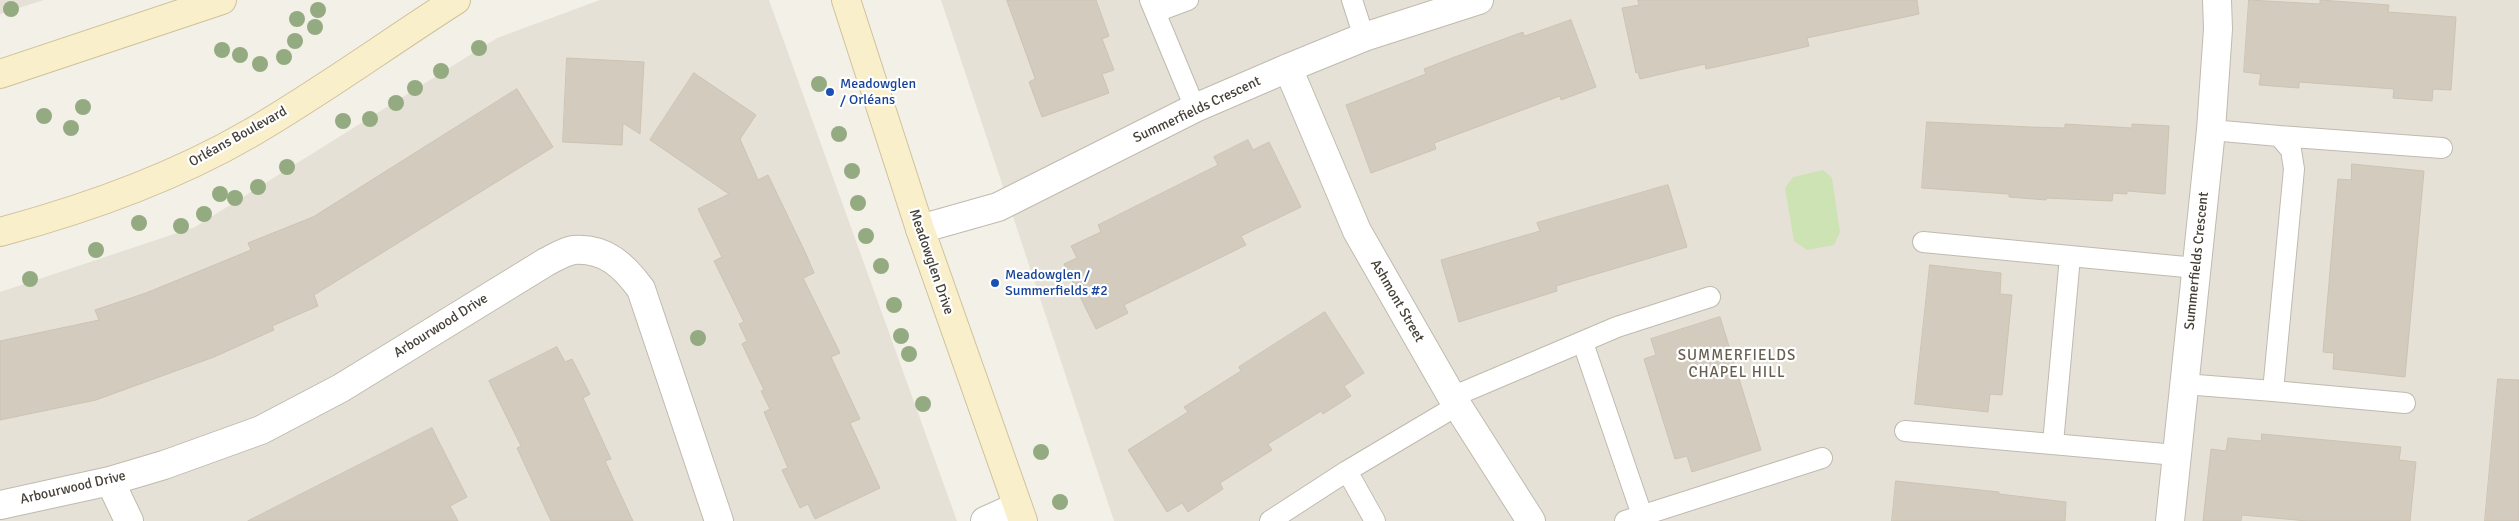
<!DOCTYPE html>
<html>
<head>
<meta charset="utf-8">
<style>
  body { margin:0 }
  canvas { display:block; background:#f3f0e8 }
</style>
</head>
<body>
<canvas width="2519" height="521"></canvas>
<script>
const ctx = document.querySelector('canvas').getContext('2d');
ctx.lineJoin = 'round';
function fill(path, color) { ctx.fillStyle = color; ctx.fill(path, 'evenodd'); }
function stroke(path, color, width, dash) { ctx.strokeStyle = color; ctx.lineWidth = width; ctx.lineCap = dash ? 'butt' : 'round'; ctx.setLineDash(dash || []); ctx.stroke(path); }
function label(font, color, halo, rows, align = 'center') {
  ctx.font = font + ' Signika,sans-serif'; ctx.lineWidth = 4.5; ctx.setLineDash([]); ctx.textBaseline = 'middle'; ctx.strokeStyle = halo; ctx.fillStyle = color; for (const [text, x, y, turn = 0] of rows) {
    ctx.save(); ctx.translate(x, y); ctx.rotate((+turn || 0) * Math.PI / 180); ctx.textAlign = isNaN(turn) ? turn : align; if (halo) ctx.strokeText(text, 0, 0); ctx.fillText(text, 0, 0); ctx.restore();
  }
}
const residential = new Path2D(`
  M0 0H44L0 14Z
  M600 0H769L957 521H0V292L195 227 497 38Z
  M941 0H2519V521H1114Z`);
const green = new Path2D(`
  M1823 170 1832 178 1840 232 1834 245 1807 250 1794 241 1785 188 1793 177Z`);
const building = new Path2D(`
  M1007 0H1096L1109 36 1102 39 1114 70 1102 74 1109 93 1042 117 1029 82 1035 79Z
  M1638 0H1917L1919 14 1807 38 1809 46 1779 53 1706 69 1705 64 1640 79 1638 72 1636 73 1622 8 1639 5Z
  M2249 0 2320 4V0L2389 5 2388 12 2456 17 2451 90 2433 89 2432 101 2393 98 2394 89 2299 82V88L2259 85 2261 74 2244 72Z
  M1571 20 1596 87 1561 100 1560 96 1434 143 1436 149 1371 173 1346 105 1426 74 1424 69 1452 58 1523 32 1524 36Z
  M567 58 644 62 640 134 623 123 622 145 563 142Z
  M694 73 756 115 740 139 758 180 768 175 806 254 814 273 803 278 840 353 831 357 860 419 850 423 880 488 815 519 808 504 800 508 782 470 788 468 764 412 770 409 761 391 764 390 742 344 747 341 739 324 744 322 714 261 722 257 698 209 729 194 650 140Z
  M517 89 553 147 314 295 318 306 272 326 274 330 214 357 96 400 0 420V341L99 320 95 310 146 293 251 250 248 243 313 217Z
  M1927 122 2030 127 2065 128V124L2132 128V124L2169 126 2165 194 2127 191V194L2113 193 2112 201 2046 198V200L2009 197V194L1922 188Z
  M1248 140 1253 150 1269 142 1301 207 1241 236 1246 245 1124 305 1128 313 1096 329 1064 264 1077 258 1071 246 1101 232 1098 225 1218 165 1214 157Z
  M2352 164 2424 171 2405 377 2333 369 2334 353 2323 352 2338 179 2351 180Z
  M1668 185 1687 247 1556 286 1557 291 1459 322 1441 260 1540 231 1537 223Z
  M1930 265 2001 273 2000 294 2012 295 2002 395 1990 394 1988 412 1915 404Z
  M1325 312 1364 373 1344 386 1351 396 1323 414 1321 411 1268 444 1272 450 1220 483 1223 489 1188 512 1182 503 1167 512 1128 450 1188 412 1184 407 1241 371 1239 367Z
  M1720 317 1761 450 1692 472 1687 456 1675 459 1644 359 1656 355 1651 339Z
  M557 347 565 362 572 359 590 394 583 398 611 459 605 461 633 521H551L517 448 521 446 489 381Z
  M2498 379 2519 380V521H2485Z
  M432 428 467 497 450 506 458 521H248Z
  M2262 434 2401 447 2399 460 2416 462 2410 521H2307L2242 515 2241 521H2203L2211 449 2226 451 2228 438 2261 441Z
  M1896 481 1999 492V494L2066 502 2065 521H1892Z`);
const lane = new Path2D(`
  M1150 0 1195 108
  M1352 0 1364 37
  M1156 12 1188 0
  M2279 136 2442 148
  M1923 242 2196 268
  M1583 343 1642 515
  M2184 384 2273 391 2294 169 2291 150 2279 136 2211 130
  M2273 391 2405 403
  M1452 397 1617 327 1710 297
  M1905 431 2176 455
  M2053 443 2070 257
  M1347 471 1375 521
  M1270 521 1347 471 1458 405
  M1625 521 1822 458`);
const street = new Path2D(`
  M1288 68 1357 231 1452 397 1531 521
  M920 229 998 207 1195 108 1288 68 1364 37 1479 0
  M110 481 129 521
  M0 505 110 481 164 465 261 430 341 388 546 262C554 258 565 251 574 250 606 248 624 266 641 289L719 521
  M985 521 1016 507
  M2170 521 2211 130 2218 29 2217 0`);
const secondary = new Path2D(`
  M846 0 920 229 1023 521
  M0 74 222 0
  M0 232C86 209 171 179 249 134 320 93 387 44 456 0`);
const trees = [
  [11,9],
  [318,10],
  [297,19],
  [315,27],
  [295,41],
  [479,48],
  [222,50],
  [240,55],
  [284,57],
  [260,64],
  [441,71],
  [819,84],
  [415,88],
  [396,103],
  [83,107],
  [44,116],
  [370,119],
  [343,121],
  [71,128],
  [839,134],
  [287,167],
  [852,171],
  [258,187],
  [220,194],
  [235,198],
  [858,203],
  [204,214],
  [139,223],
  [181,226],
  [866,236],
  [96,250],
  [881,266],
  [30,279],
  [894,305],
  [901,336],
  [698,338],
  [909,354],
  [923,404],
  [1041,452],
  [1060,502]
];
const markers = [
  [830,92,5,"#1a4fb4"],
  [995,283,5,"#1a4fb4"]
];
const transitNames = [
  ["Meadowglen",840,84],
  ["/ Orléans",840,100],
  ["Meadowglen /",1005,275],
  ["Summerfields #2",1005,291]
];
const streetNames = [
  ["Summerfields Crescent",1197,110,-25],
  ["Orléans Boulevard",238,137,-29],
  ["Summerfields Crescent",2197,261,-84],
  ["Meadowglen Drive",931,262,71],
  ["Ashmont Street",1397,301,60],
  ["Arbourwood Drive",441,326,-32],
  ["Arbourwood Drive",73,488,-13]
];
const neighbourhoodNames = [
  ["SUMMERFIELDS",1737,356],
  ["CHAPEL HILL",1737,373]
];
fill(residential, '#e6e1d7');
fill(green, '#cde3b4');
fill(building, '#d3cbbe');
stroke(building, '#cdc3b2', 1);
stroke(lane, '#c0baae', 22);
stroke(street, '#c0baae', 30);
stroke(secondary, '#cfc29b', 30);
stroke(lane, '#fff', 20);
stroke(street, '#fff', 28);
stroke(secondary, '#faefcb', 28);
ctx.fillStyle = '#94ab82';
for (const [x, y] of trees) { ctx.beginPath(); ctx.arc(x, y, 8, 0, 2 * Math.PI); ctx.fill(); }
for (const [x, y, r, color] of markers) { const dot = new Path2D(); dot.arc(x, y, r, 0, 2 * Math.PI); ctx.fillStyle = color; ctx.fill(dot); stroke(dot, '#fff', 2); }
label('14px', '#164399', '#fff', transitNames, 'left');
label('14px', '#454037', '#fff', streetNames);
ctx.letterSpacing = '1px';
label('15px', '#675e4f', '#fff', neighbourhoodNames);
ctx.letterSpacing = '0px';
</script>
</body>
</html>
